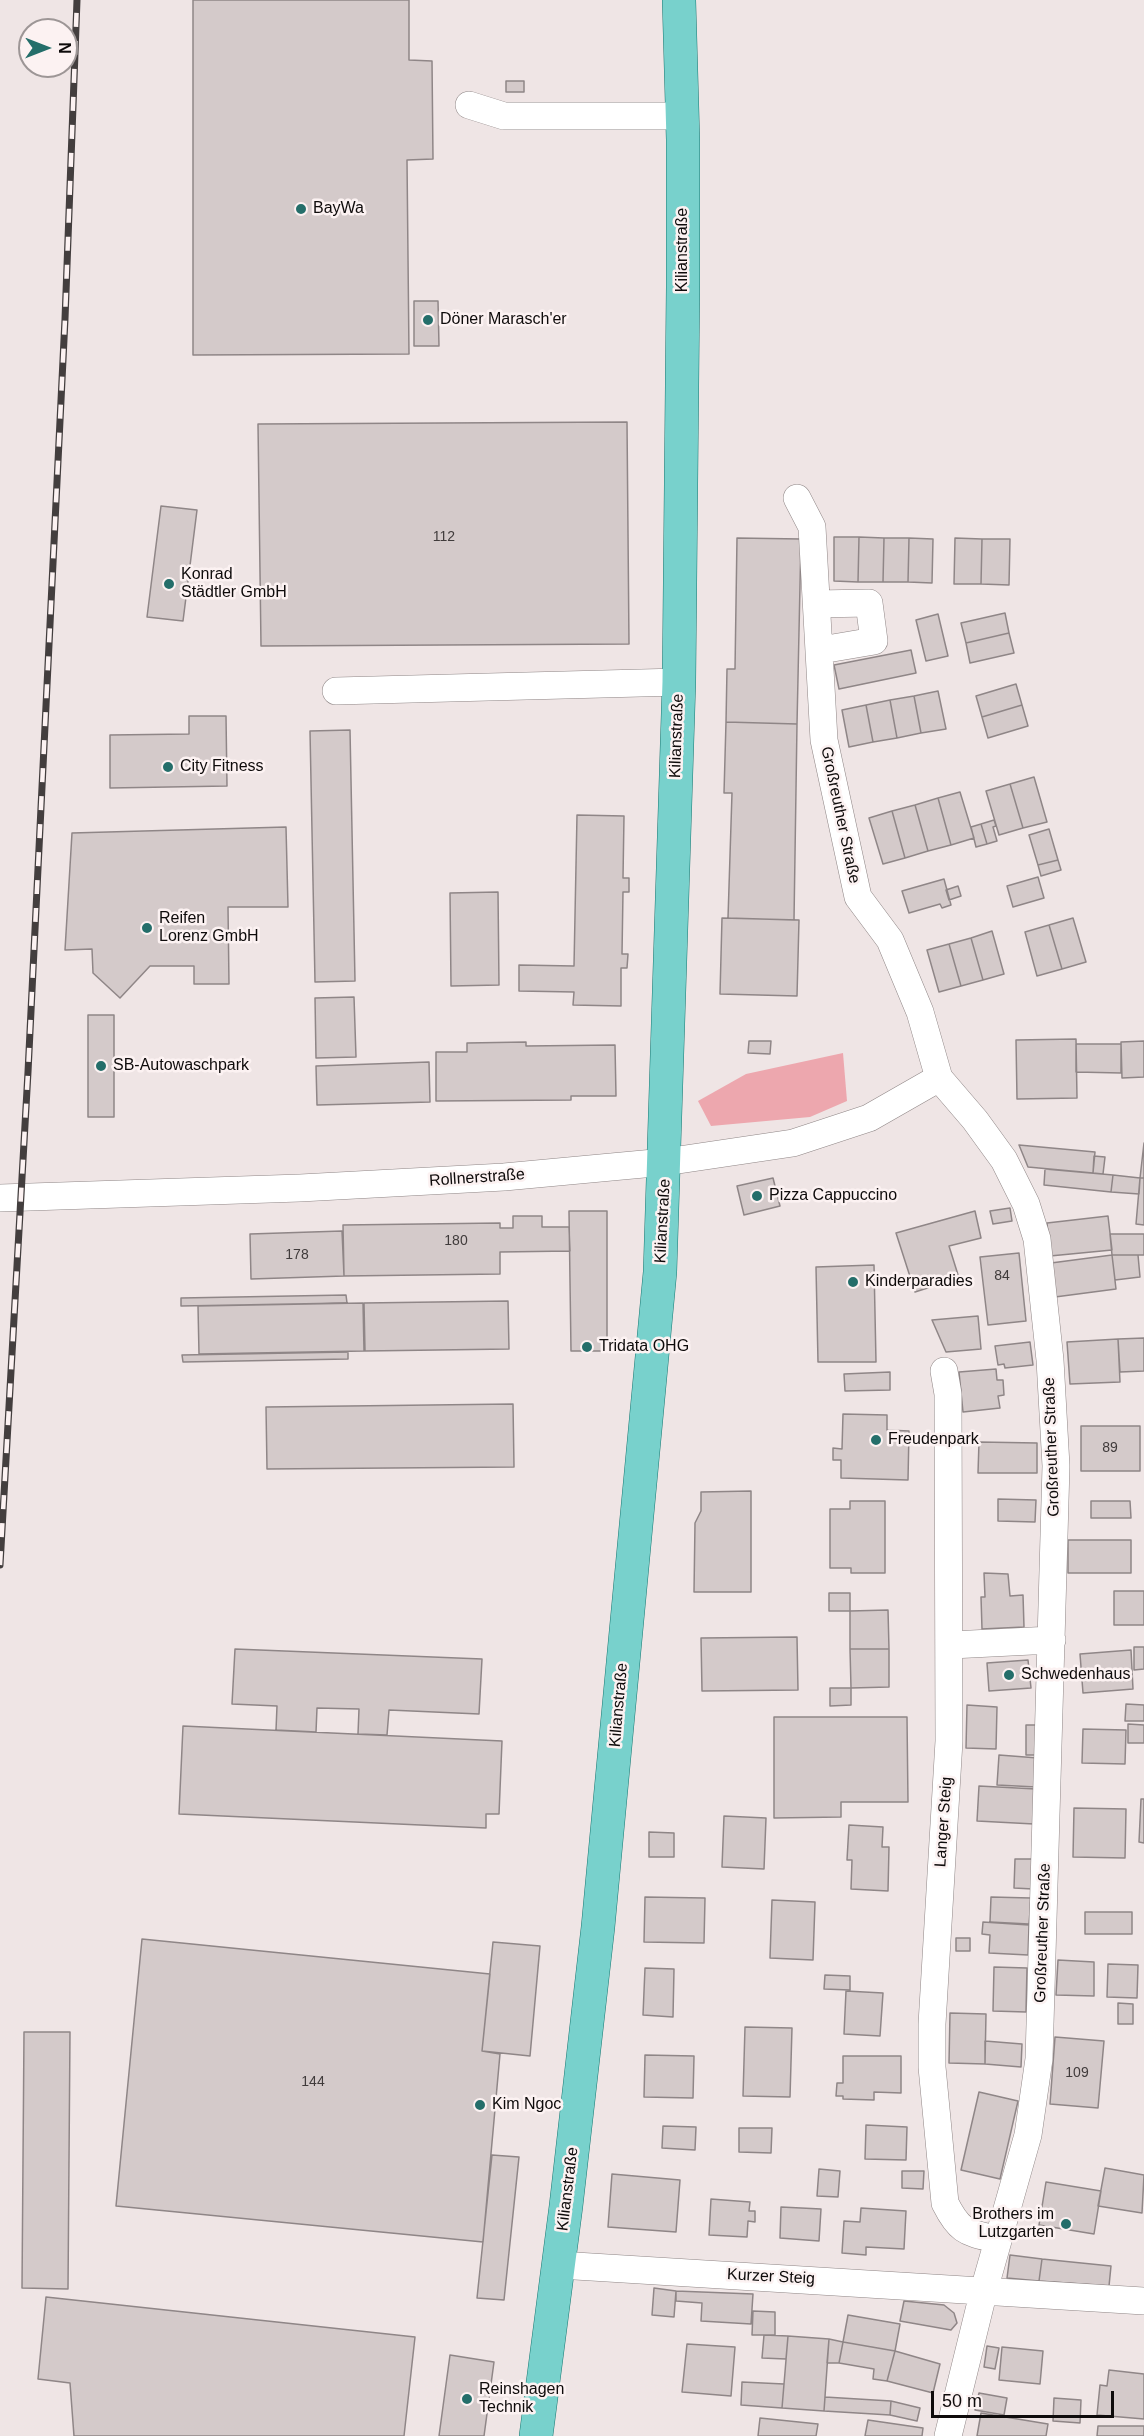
<!DOCTYPE html>
<html>
<head>
<meta charset="utf-8">
<style>
  body { margin:0 }
  #map { position:relative; width:1144px; height:2436px; overflow:hidden; background:#efe5e5; font-family:Arial,sans-serif }
  canvas { display:block }
  .north { position:absolute; left:18px; top:18px; width:60px; height:60px; box-sizing:border-box; background:#fcf2f2; border:2px solid #9d9696; border-radius:50%; rotate:90deg; font-size:16px; font-weight:700; line-height:24px; text-align:center; color:#0e0b0b }
  .north::after { content:''; display:block; margin:auto; width:21px; height:27px; background:#246e6a; clip-path:polygon(50% 0,100% 100%,50% 72%,0 100%) }
  .scale { position:absolute; left:931px; top:2391px; width:183px; height:27px; box-sizing:border-box; border:3px solid #0e0b0b; border-top:0; padding-left:8px; font-size:18px; line-height:21px; white-space:nowrap; color:#0e0b0b; -webkit-text-stroke:4px #fcf2f2; paint-order:stroke }
</style>
</head>
<body>
<div id="map">
<canvas width="1144" height="2436"></canvas>
<div class="north">N</div>
<div class="scale">50 m</div>
</div>
<script>
const ctx = document.querySelector('canvas').getContext('2d');
ctx.lineJoin = 'round';
function fill(path, color) { ctx.fillStyle = color; ctx.fill(path, 'evenodd'); }
function stroke(path, color, width, dash) { ctx.strokeStyle = color; ctx.lineWidth = width; ctx.lineCap = dash ? 'butt' : 'round'; ctx.setLineDash(dash || []); ctx.stroke(path); }
function label(font, color, halo, rows, align = 'center') {
  ctx.font = font + ' Arial,sans-serif'; ctx.lineWidth = 5; ctx.setLineDash([]); ctx.textBaseline = 'middle'; ctx.strokeStyle = halo; ctx.fillStyle = color; for (const [text, x, y, turn = 0] of rows) {
    ctx.save(); ctx.translate(x, y); ctx.rotate((+turn || 0) * Math.PI / 180); ctx.textAlign = isNaN(turn) ? turn : align; if (halo) ctx.strokeText(text, 0, 0); ctx.fillText(text, 0, 0); ctx.restore();
  }
}
const green = new Path2D(`
  M843 1053 847 1101 810 1117 711 1126 698 1101 746 1074Z`);
const building = new Path2D(`
  M193 0H409V60L432 61 433 159 407 160 409 354 193 355Z
  M506 81H524V92H506Z
  M414 301H438L439 346H414Z
  M627 422 629 644 261 646 258 424Z
  M161 506 197 510 183 621 147 617Z
  M834 537H859L858 582 834 581Z
  M859 537 884 538 883 582H858Z
  M737 538 801 539 797 724 726 722 727 669H735Z
  M884 538H909L908 582H883Z
  M909 538 933 539 932 583 908 582Z
  M955 538 982 539 981 584H954Z
  M982 539H1010L1009 585 981 584Z
  M1005 613 1009 633 966 643 961 623Z
  M938 614 948 656 926 661 916 620Z
  M1009 633 1014 653 970 663 966 643Z
  M911 650 916 673 839 689 834 665Z
  M1016 684 1022 705 982 717 976 696Z
  M938 691 946 729 921 733 914 696Z
  M914 696 921 733 897 738 890 700Z
  M890 700 897 738 873 742 866 705Z
  M866 705 873 742 849 747 842 710Z
  M1022 705 1028 726 988 738 982 717Z
  M189 716H226L227 786 110 788V735L189 734Z
  M726 722 797 724 794 920 728 918 732 793H724Z
  M350 730 355 981 315 982 310 731Z
  M1034 777 1047 822 1023 828 1010 784Z
  M1010 784 1023 828 999 835 986 791Z
  M960 792 974 838 951 845 938 798Z
  M938 798 951 845 928 851 915 805Z
  M915 805 928 851 905 858 892 811Z
  M892 811 905 858 883 864 869 818Z
  M577 815 624 816 623 878H629V892H623L622 954H628L627 968H621V1006L573 1005 574 992 519 991V965L574 966Z
  M994 820 996 826 993 827 997 841 987 844 981 824Z
  M981 824 987 844 976 847 971 827Z
  M286 827 288 907H228L229 984H194V966H150L120 998 93 973 92 949 65 950 72 833Z
  M1049 829 1058 860 1038 865 1029 835Z
  M1058 860 1061 870 1041 876 1038 865Z
  M1038 877 1044 898 1013 907 1007 886Z
  M944 879 951 905 942 908 940 904 909 913 902 891Z
  M958 886 961 896 949 900 946 890Z
  M498 892 499 985 451 986 450 893Z
  M722 918 799 920 797 996 720 994Z
  M1073 918 1086 962 1062 969 1049 925Z
  M1049 925 1062 969 1037 976 1025 932Z
  M992 931 1004 974 983 980 971 938Z
  M971 938 983 980 961 986 949 944Z
  M949 944 961 986 939 992 927 950Z
  M354 997 356 1057 316 1058 315 998Z
  M88 1015H114V1117H88Z
  M1076 1039 1077 1098 1017 1099 1016 1040Z
  M749 1041H771L770 1054 748 1053Z
  M1144 1041V1077L1122 1078 1121 1042Z
  M526 1042V1046L615 1045 616 1096H571V1100L436 1101V1052H467V1043Z
  M1076 1044H1121V1073L1076 1072Z
  M429 1062 430 1102 317 1105 316 1066Z
  M1144 1143V1178H1140Z
  M1019 1145 1095 1152 1093 1173 1028 1167Z
  M1094 1156 1105 1157 1103 1174 1093 1173Z
  M1045 1169 1113 1175 1111 1192 1044 1185Z
  M1113 1175 1140 1178 1139 1194 1111 1192Z
  M773 1178 780 1206 744 1215 737 1186Z
  M1140 1178H1144V1225L1136 1224Z
  M1010 1208 1012 1221 993 1224 990 1211Z
  M569 1211H607V1351H571Z
  M975 1211 981 1238 949 1246 959 1278 915 1292 896 1233Z
  M513 1216H542V1227H569L570 1251 500 1252V1274L344 1276 343 1225 500 1223V1228H513Z
  M1108 1216 1112 1250 1050 1256 1047 1223Z
  M342 1231 344 1276 251 1279 250 1234Z
  M1110 1234H1144V1255H1112Z
  M1019 1253 1026 1321 988 1325 980 1257Z
  M1112 1255H1138L1140 1277 1115 1280Z
  M1112 1255 1116 1289 1055 1297 1051 1263Z
  M874 1265 876 1362H818L816 1267Z
  M346 1295 347 1303 181 1306V1298Z
  M508 1301 509 1349 365 1351 364 1303Z
  M363 1303 364 1351 199 1354 198 1306Z
  M978 1316 981 1349 946 1352 932 1320Z
  M1144 1338V1371L1120 1372 1118 1339Z
  M1118 1339 1120 1382 1070 1384 1067 1342Z
  M1030 1342 1033 1365 1005 1368 1004 1364 998 1365 995 1346Z
  M348 1352V1359L183 1362 182 1355Z
  M996 1369 997 1380H1003L1004 1395 998 1396 1000 1408 963 1412 959 1372Z
  M890 1372V1390L845 1391 844 1374Z
  M513 1404 514 1467 267 1469 266 1407Z
  M843 1414 887 1415V1430L909 1431 908 1480 841 1478V1460H833V1448L842 1449Z
  M1081 1426H1140V1471H1081Z
  M979 1442 1037 1443V1473H978Z
  M751 1491V1592H694L695 1523 701 1511V1492Z
  M998 1499 1036 1500 1035 1522 998 1521Z
  M850 1501H885V1573H851V1568H830V1509H850Z
  M1091 1501H1130L1131 1518H1091Z
  M1068 1540H1131V1573H1068Z
  M984 1573 1008 1574 1010 1596 1023 1595 1024 1627 982 1629 981 1597H985Z
  M1114 1591H1144V1625H1114Z
  M829 1593H850V1611H829Z
  M888 1610 889 1649H850V1611Z
  M797 1637 798 1690 702 1691 701 1638Z
  M1134 1647H1144V1669L1134 1670Z
  M235 1649 482 1659 479 1714 389 1710 387 1735 358 1734 359 1709 317 1708 316 1732 276 1730 277 1706 232 1704Z
  M850 1649H889V1687L851 1688Z
  M1131 1650 1133 1689 1083 1693 1080 1654Z
  M1028 1660 1031 1688 989 1691 987 1663Z
  M830 1688H851V1705L830 1706Z
  M1126 1704 1144 1705V1721H1125Z
  M967 1705 997 1707 996 1749 966 1748Z
  M774 1717H907L908 1802H841V1817L774 1818Z
  M1128 1724 1144 1725V1743H1128Z
  M1026 1725H1037L1036 1755H1026Z
  M183 1726 502 1741 499 1814H486V1828L179 1814Z
  M1083 1729 1126 1730 1125 1764 1082 1763Z
  M999 1755 1038 1758 1036 1787 997 1785Z
  M979 1786 1036 1789 1034 1824 977 1821Z
  M1141 1799H1144V1843L1139 1842Z
  M1074 1808 1126 1809 1125 1858 1073 1857Z
  M724 1816 766 1818 764 1869 722 1867Z
  M849 1825 883 1827 882 1847H889L888 1891 851 1889 852 1860H847Z
  M649 1832 674 1833V1857H649Z
  M1015 1859H1034L1033 1889 1014 1888Z
  M645 1897 705 1898 704 1943 644 1942Z
  M991 1897 1031 1898 1029 1924 990 1922Z
  M772 1900 815 1902 813 1960 770 1958Z
  M1085 1912H1132V1934H1085Z
  M983 1922 1029 1925 1028 1955 989 1953 990 1935 982 1934Z
  M956 1938H970V1951H956Z
  M142 1939 490 1974 482 2051 500 2054 483 2242 116 2206Z
  M493 1942 540 1946 530 2056 482 2051Z
  M1058 1960 1094 1962V1996L1056 1995Z
  M1108 1964 1138 1965 1137 1998 1107 1997Z
  M994 1967 1027 1968 1026 2012 993 2011Z
  M645 1968 674 1969 673 2017 643 2015Z
  M825 1975 850 1976V1990L824 1989Z
  M846 1991 883 1993 880 2036 844 2034Z
  M1118 2003 1133 2004V2024H1118Z
  M950 2013 986 2014 985 2064 949 2063Z
  M745 2027 792 2028 790 2097 743 2096Z
  M24 2032H70L68 2289 22 2288Z
  M1055 2037 1104 2041 1098 2108 1050 2104Z
  M985 2041 1022 2044 1021 2067 985 2064Z
  M645 2055 694 2056 693 2098 644 2097Z
  M843 2056H901V2093L874 2092V2100L843 2099V2096H836L837 2083H843Z
  M979 2092 1018 2101 1000 2179 961 2170Z
  M866 2125 907 2127 906 2160 865 2159Z
  M663 2126 696 2127 695 2150 662 2148Z
  M739 2128H772L771 2153 739 2152Z
  M492 2155 519 2157 504 2300 477 2298Z
  M1105 2168 1144 2175 1142 2213 1098 2206Z
  M819 2169 840 2171 838 2197 817 2196Z
  M902 2171H924L923 2189 902 2188Z
  M612 2174 680 2180 676 2232 608 2227Z
  M1046 2182 1101 2191 1094 2234 1039 2225Z
  M711 2199 750 2202 749 2211H755V2222L748 2221 747 2237 709 2235Z
  M781 2207 821 2209 819 2241 780 2238Z
  M861 2208 906 2211 904 2249 866 2247V2255L842 2253 844 2221 860 2222Z
  M1010 2255 1042 2259 1039 2281 1007 2278Z
  M1042 2259 1111 2266 1109 2286 1039 2281Z
  M654 2288 676 2291 674 2317 652 2315Z
  M676 2291 753 2294 751 2324 701 2321 702 2303 676 2301Z
  M46 2297 415 2337 404 2436H74L70 2383 38 2379Z
  M904 2301 944 2305 954 2313 957 2323 951 2330 900 2321Z
  M753 2311 775 2312V2335H752Z
  M848 2315 900 2324 895 2351 843 2342Z
  M764 2335 788 2336 786 2359 762 2358Z
  M788 2336 829 2339 824 2411 782 2408Z
  M829 2339 843 2342 839 2363H827Z
  M843 2342 895 2351 887 2381 873 2379 874 2369 839 2363Z
  M687 2344 735 2347 731 2396 682 2392Z
  M987 2346 999 2348 995 2369 984 2367Z
  M1002 2347 1043 2351 1040 2384 999 2380Z
  M895 2351 940 2364 933 2393 887 2381Z
  M450 2355 494 2362 484 2436H439Z
  M1109 2370 1144 2374V2419L1097 2415 1100 2385 1107 2386Z
  M742 2382 784 2384 782 2408 741 2405Z
  M979 2393 1007 2398 1004 2415 975 2410Z
  M825 2397 891 2401 890 2415 824 2411Z
  M1054 2398 1081 2400 1080 2423 1053 2421Z
  M891 2401 920 2408 917 2421 890 2415Z
  M981 2413 1048 2424 1046 2436H977Z
  M760 2418 818 2424 816 2436H758Z
  M868 2420 923 2428 922 2436H865Z
  M1098 2426H1144V2436H1097Z`);
const minor = new Path2D(`
  M469 105 504 116H682
  M797 498 812 527 824 740 858 897 890 940 920 1012 939 1078 975 1120 1004 1160 1026 1204 1037 1239 1050 1360 1056 1466 1039 2059 1028 2135 984 2290 948 2436
  M817 604 869 603 874 641 821 650
  M336 691 679 682
  M0 1198 300 1188 504 1177 665 1162 793 1143 869 1118 939 1078
  M944 1371 948 1394 949 1741 932 2024V2067L945 2203C960 2233 967 2232 998 2240
  M951 1645 1052 1640
  M559 2265 1144 2301`);
const major = new Path2D(`
  M536 2436 566 2206 598 1927 660 1272 679 682 683 287V140L679 0`);
const rail = new Path2D(`
  M0 1565 28 1072 65 319 77 0`);
const markers = [
  [301,209,6,"#246e6a"],
  [428,320,6,"#246e6a"],
  [169,584,6,"#246e6a"],
  [168,767,6,"#246e6a"],
  [147,928,6,"#246e6a"],
  [101,1066,6,"#246e6a"],
  [757,1196,6,"#246e6a"],
  [853,1282,6,"#246e6a"],
  [587,1347,6,"#246e6a"],
  [876,1440,6,"#246e6a"],
  [1009,1675,6,"#246e6a"],
  [480,2105,6,"#246e6a"],
  [1066,2224,6,"#246e6a"],
  [467,2399,6,"#246e6a"]
];
const numberNames = [
  ["112",444,537],
  ["180",456,1241],
  ["178",297,1255],
  ["84",1002,1276],
  ["89",1110,1448],
  ["109",1077,2073],
  ["144",313,2082]
];
const poiNames = [
  ["BayWa",313,209],
  ["Döner Marasch'er",440,320],
  ["Konrad",181,575],
  ["Städtler GmbH",181,593],
  ["City Fitness",180,767],
  ["Reifen",159,919],
  ["Lorenz GmbH",159,937],
  ["SB-Autowaschpark",113,1066],
  ["Pizza Cappuccino",769,1196],
  ["Kinderparadies",865,1282],
  ["Tridata OHG",599,1347],
  ["Freudenpark",888,1440],
  ["Schwedenhaus",1021,1675],
  ["Kim Ngoc",492,2105],
  ["Brothers im",1054,2215,"right"],
  ["Lutzgarten",1054,2233,"right"],
  ["Reinshagen",479,2390],
  ["Technik",479,2408]
];
const streetNames = [
  ["Kilianstraße",683,250,-90],
  ["Kilianstraße",677,736,-88],
  ["Großreuther Straße",840,815,78],
  ["Rollnerstraße",477,1178,-4],
  ["Kilianstraße",663,1221,-87],
  ["Großreuther Straße",1052,1447,-92],
  ["Kilianstraße",619,1705,-85],
  ["Langer Steig",944,1822,-86],
  ["Großreuther Straße",1043,1933,-88],
  ["Kilianstraße",568,2189,-83],
  ["Kurzer Steig",771,2277,3]
];
fill(green, '#eda7ae');
fill(building, '#d4caca');
stroke(building, '#8f8687', 1.5);
stroke(minor, '#8f8686', 28);
stroke(major, '#187872', 34);
stroke(minor, '#fff', 27);
stroke(major, '#78d1cc', 33);
stroke(rail, '#433e3e', 7);
stroke(rail, '#fcf2f2', 4.5, [14]);
for (const [x, y, r, color] of markers) { const dot = new Path2D(); dot.arc(x, y, r, 0, 2 * Math.PI); ctx.fillStyle = color; ctx.fill(dot); stroke(dot, '#fcf2f2', 2); }
label('14px', '#403b3b', null, numberNames);
label('16px', '#0e0b0b', '#fcf2f2', poiNames, 'left');
label('16px', '#0e0b0b', '#fcf2f2', streetNames);
</script>
</body>
</html>
